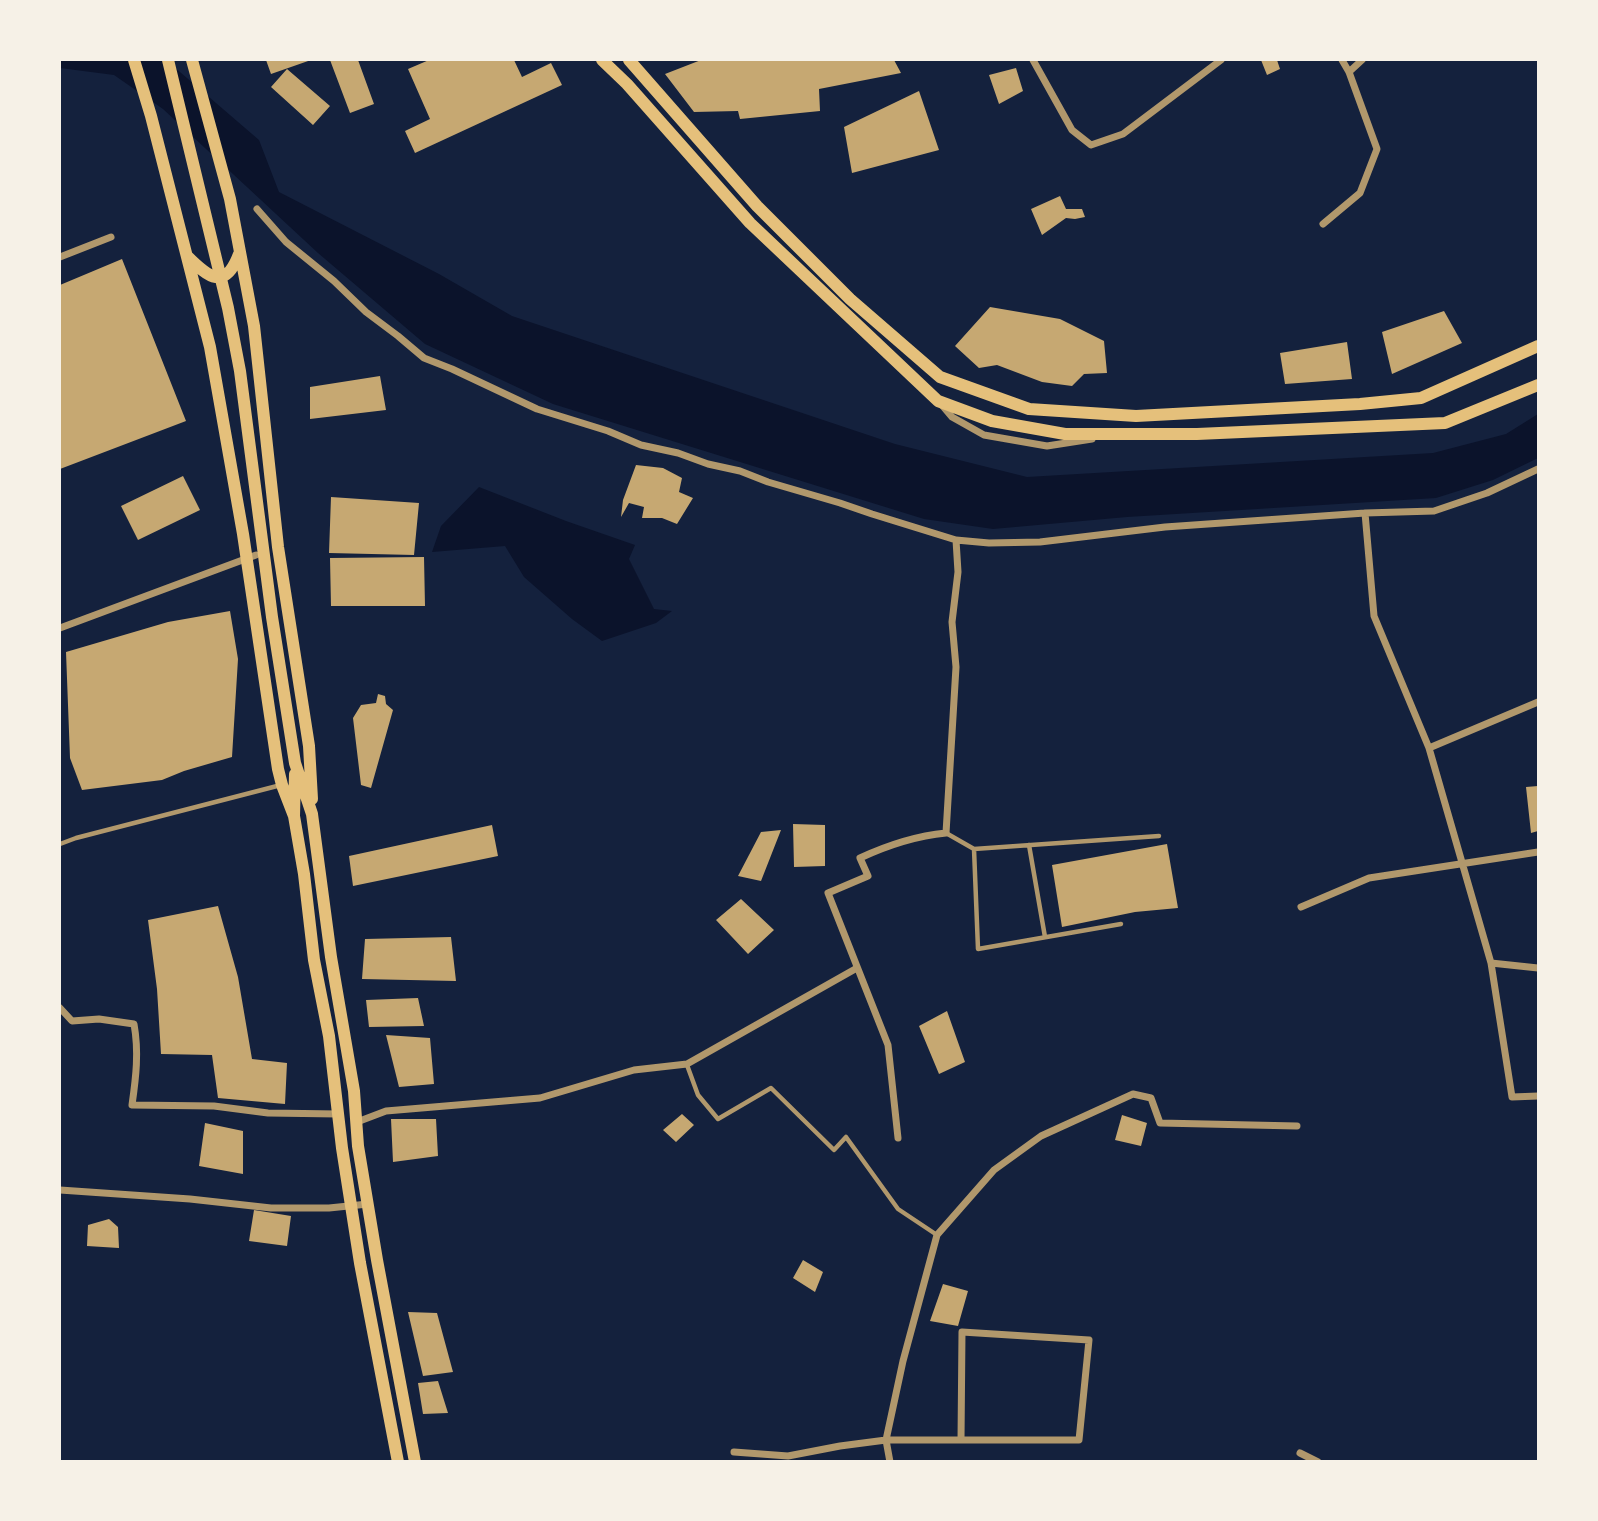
<!DOCTYPE html>
<html>
<head>
<meta charset="utf-8">
<style>
  body { margin:0 }
  #map { position:relative; width:1598px; height:1521px; overflow:hidden; background:#14213d; font-family:Poppins,sans-serif }
  canvas { display:block }
  .frame { position:absolute; inset:0; border:61px solid #f6f1e7; pointer-events:none }
</style>
</head>
<body>
<div id="map">
<canvas width="1598" height="1521"></canvas>
<div class="frame"></div>
</div>
<script>
const ctx = document.querySelector('canvas').getContext('2d');
ctx.lineJoin = 'round';
function fill(path, color) { ctx.fillStyle = color; ctx.fill(path, 'evenodd'); }
function stroke(path, color, width, dash) { ctx.strokeStyle = color; ctx.lineWidth = width; ctx.lineCap = dash ? 'butt' : 'round'; ctx.setLineDash(dash || []); ctx.stroke(path); }
const water = new Path2D(`
  M60 60H166L259 140 279 192 439 274 512 316 895 444 1027 477 1433 453 1506 434 1538 414V458L1493 480 1436 498 1127 517 993 529 924 519 553 404 425 344 318 253 163 109 114 75 60 68Z
  M479 487 566 521 635 545 629 559 654 609 672 611 656 623 602 641 572 619 524 577 505 546 432 552 441 526Z`);
const building = new Path2D(`
  M266 60H311L271 74Z
  M330 60H358L374 104 350 113Z
  M429 60H514L522 77 551 63 562 85 415 153 405 131 430 119 408 69Z
  M701 60H894L901 73 819 89 820 111 740 119 738 111 694 112 665 74Z
  M1261 60H1277L1280 69 1267 75Z
  M1016 68 1023 91 999 104 989 75Z
  M287 69 330 106 313 125 271 87Z
  M919 91 939 150 852 173 844 127Z
  M1060 196 1066 209H1082L1085 217 1075 219 1066 218 1042 235 1031 209Z
  M122 259 186 421 60 469V285Z
  M990 307 1060 319 1104 341 1107 373 1084 374 1072 386 1042 382 997 365 979 368 955 346Z
  M1444 311 1462 343 1392 374 1382 332Z
  M1347 342 1352 379 1285 384 1280 353Z
  M380 376 386 410 310 419V387Z
  M636 465 663 468 682 478 679 492 693 498 677 524 662 518H642L644 507 629 503 621 517 623 500Z
  M183 476 200 510 138 540 121 506Z
  M331 497 419 503 414 555 329 553Z
  M424 557 425 606H331L330 558Z
  M230 611 238 659 232 757 184 771 162 780 82 790 70 758 66 652 168 622Z
  M378 694 385 696 386 704 393 710 371 788 361 785 353 718 361 705 376 703Z
  M1538 786V831L1531 833 1526 787Z
  M793 824 825 825V866L794 867Z
  M492 825 498 856 353 886 349 856Z
  M781 830 761 881 738 876 761 832Z
  M1167 844 1178 908 1135 912 1062 927 1052 865Z
  M741 899 774 930 748 954 716 920Z
  M218 906 238 977 252 1059 287 1063 285 1104 218 1098 212 1055 161 1054 157 989 148 920Z
  M451 937 456 981 362 979 365 939Z
  M418 998 424 1026 369 1027 366 1000Z
  M947 1011 965 1062 939 1074 919 1026Z
  M386 1035 430 1038 434 1084 399 1087Z
  M682 1114 694 1125 676 1142 663 1130Z
  M1122 1115 1147 1123 1141 1146 1115 1140Z
  M391 1119H436L438 1156 393 1162Z
  M205 1123 243 1131V1174L199 1166Z
  M254 1210 291 1216 287 1246 249 1241Z
  M109 1219 118 1227 119 1248 87 1246 88 1225Z
  M803 1260 823 1272 815 1292 793 1278Z
  M943 1284 968 1291 958 1326 930 1321Z
  M408 1312 437 1313 453 1372 423 1376Z
  M438 1381 448 1413 423 1414 418 1383Z`);
const service = new Path2D(`
  M946 833 974 849 1159 836
  M60 844 76 838 281 785
  M1029 845 1045 937
  M974 849 978 949 1121 924
  M687 1065 698 1095 718 1119 771 1088 834 1150 846 1137 898 1209 937 1235`);
const minor = new Path2D(`
  M1033 60 1072 130 1091 145 1123 134 1221 60
  M1349 72 1362 60
  M257 209 286 242 334 281 366 312 398 336 424 358 452 369 537 409 608 431 641 445 678 453 708 464 740 471 768 482 840 503 872 514 956 540 958 572 952 622 956 667 946 833C915 836 888 845 860 858L868 876 828 893 888 1045 898 1138
  M1323 224 1360 193 1377 149 1349 72 1342 60
  M60 257 111 237
  M941 404 952 417 984 435 1047 446 1092 439
  M1365 513 1374 616 1429 748
  M956 540 989 543 1040 542 1165 527 1365 513 1434 511 1487 493 1538 469
  M60 628 256 555
  M1301 907 1369 878 1538 852
  M1491 963 1429 748 1538 702
  M1538 968 1491 963 1512 1097 1538 1096
  M60 1008 72 1021 99 1019 134 1024C139 1052 136 1077 132 1105L214 1106 268 1113 338 1114
  M357 1122 386 1111 540 1098 634 1070 687 1064 857 968
  M60 1190 190 1199 271 1208H329L368 1204
  M734 1452 788 1456 840 1446 886 1440 903 1361 937 1235 994 1170 1041 1136 1133 1094 1151 1098 1160 1123 1297 1126
  M1300 1453 1318 1462
  M890 1462 886 1440H1079L1089 1340 962 1332 961 1440`);
const primary = new Path2D(`
  M134 60 151 116 210 347 243 534 278 769 282 785 294 816
  M168 60 228 308 240 371 272 617 295 763 312 814 331 957 354 1091 358 1146 377 1260 415 1462
  M192 60 230 199 254 326 278 547 309 746 312 799
  M602 60 627 84 750 223 938 401 992 421 1065 434H1197L1445 423 1538 385
  M629 60 757 206 850 299 940 377 1029 409 1136 416 1360 404 1421 398 1538 346
  M187 256C209 278 225 291 239 254
  M295 774 294 816 304 874 314 960 329 1036 342 1148 360 1263 398 1462`);
fill(water, '#0b132b');
fill(building, '#c6a872');
stroke(service, '#b1986c', 4.5);
stroke(minor, '#b1986c', 7);
stroke(primary, '#e5c07b', 12);
</script>
</body>
</html>
